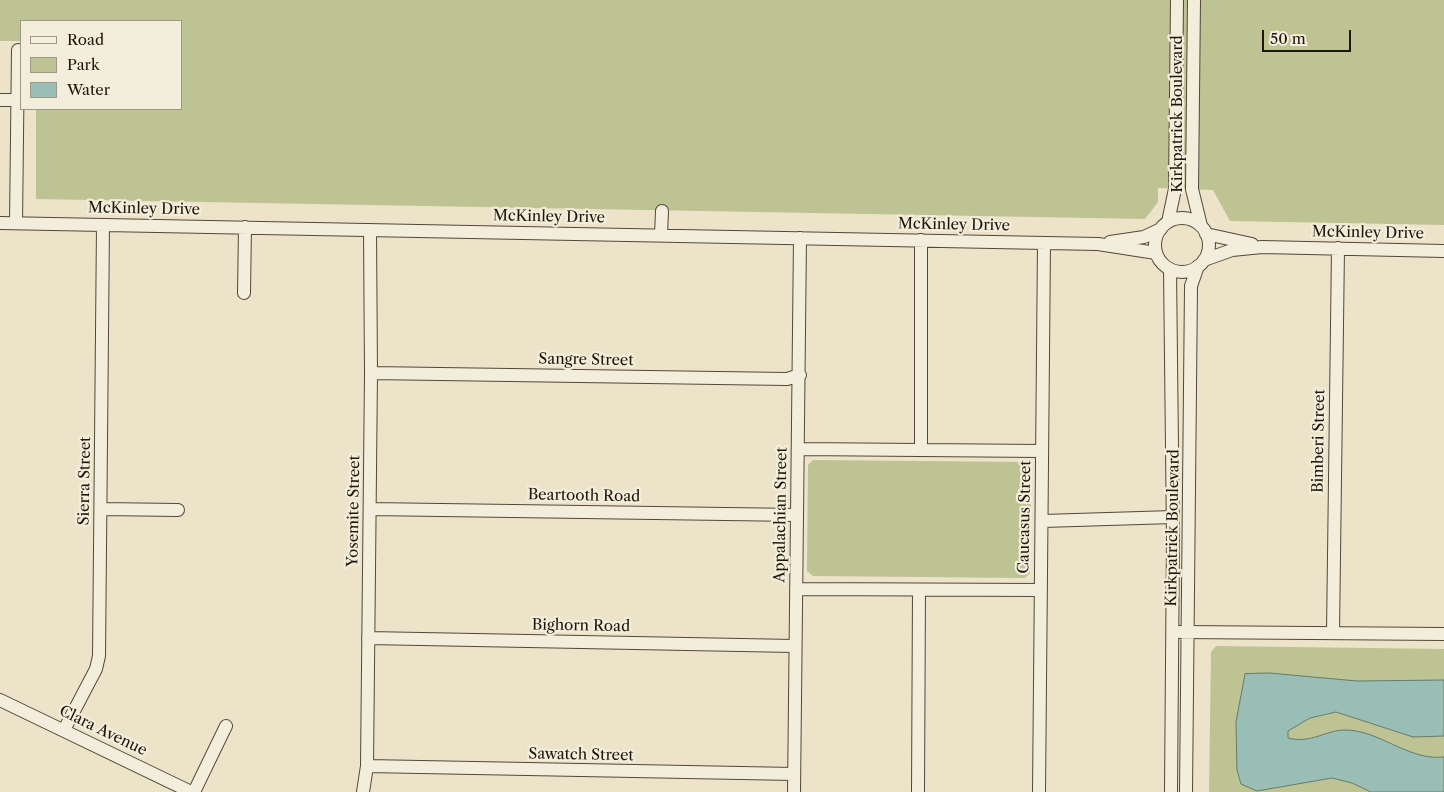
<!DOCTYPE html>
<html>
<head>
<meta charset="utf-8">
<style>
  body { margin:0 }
  #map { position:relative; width:1444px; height:792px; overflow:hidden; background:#ede3c9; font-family:"Libre Caslon Text",serif }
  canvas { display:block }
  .legend { position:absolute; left:20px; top:20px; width:162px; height:90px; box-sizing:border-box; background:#f3eddc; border:1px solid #9f9787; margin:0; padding:6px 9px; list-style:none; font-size:15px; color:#201508 }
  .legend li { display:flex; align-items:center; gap:10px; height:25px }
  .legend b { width:25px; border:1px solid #9f9787 }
  .scale { position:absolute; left:1262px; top:30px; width:89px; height:22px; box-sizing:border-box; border:2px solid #201508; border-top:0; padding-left:6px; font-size:15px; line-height:18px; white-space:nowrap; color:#201508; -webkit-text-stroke:4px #f3eddc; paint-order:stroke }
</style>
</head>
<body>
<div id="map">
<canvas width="1444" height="792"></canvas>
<ul class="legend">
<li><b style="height:6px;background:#f3eddc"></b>Road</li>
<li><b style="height:14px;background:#bdc393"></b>Park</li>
<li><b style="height:14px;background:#99beb5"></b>Water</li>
</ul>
<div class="scale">50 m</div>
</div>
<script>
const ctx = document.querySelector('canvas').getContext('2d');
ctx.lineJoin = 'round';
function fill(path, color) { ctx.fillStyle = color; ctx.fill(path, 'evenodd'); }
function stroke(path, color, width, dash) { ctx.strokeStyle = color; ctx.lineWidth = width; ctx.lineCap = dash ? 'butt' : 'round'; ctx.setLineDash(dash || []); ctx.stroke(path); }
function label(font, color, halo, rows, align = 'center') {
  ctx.font = font + ' "Libre Caslon Text",serif'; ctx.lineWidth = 4.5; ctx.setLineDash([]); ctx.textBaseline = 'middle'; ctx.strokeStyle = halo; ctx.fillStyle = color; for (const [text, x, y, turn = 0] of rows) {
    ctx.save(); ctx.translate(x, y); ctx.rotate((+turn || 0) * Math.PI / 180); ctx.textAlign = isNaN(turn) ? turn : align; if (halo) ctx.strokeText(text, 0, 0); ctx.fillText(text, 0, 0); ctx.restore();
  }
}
const green = new Path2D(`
  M0 0H1444V225L1230 221 1213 190 1158 188V202L1145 219 36 199V109H181V21H21V41H0Z
  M813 460 1026 462 1031 468 1030 573 1025 578 813 576 807 571 808 465Z
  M1216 646 1444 649V792H1209L1211 652Z`);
const water = new Path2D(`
  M1269 673 1357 681 1444 680V736L1413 737 1336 712 1310 718 1288 731V738C1312 744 1325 730 1345 730 1380 730 1408 761 1444 757V792H1371L1352 783 1332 778 1257 791 1241 784 1237 770 1236 722 1245 674Z`);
const minor = new Path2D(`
  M1194 0 1192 189 1201 226
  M0 100H17
  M1155 245a27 27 0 1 1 54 0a27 27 0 1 1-54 0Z
  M1168 222 1175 189 1177 0
  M0 223 1098 244 1156 253
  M16 223 18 50
  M1206 234 1252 244
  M661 235 662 211
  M1110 242 1144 237 1161 229
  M1204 260 1232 250 1262 247 1444 251
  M1170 269 1173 537 1171 792
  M244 293 245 227
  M371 373 787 379 800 375
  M799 449 1042 451
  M921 449V240
  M101 509 178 510
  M370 509 797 515
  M1043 521 1173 517
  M796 589 1041 590
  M1180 632 1444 634
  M1333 633 1338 248
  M368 638 794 646
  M0 700 191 792
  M64 730 96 669 99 656 103 225
  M367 766 794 774
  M194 792 226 726
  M363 792 367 766 371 373 370 230
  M794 792 800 238
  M918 792 919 590
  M1039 792 1044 243
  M1186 792 1191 286 1198 266`);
const streetNames = [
  ["Kirkpatrick Boulevard",1178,114,-90],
  ["McKinley Drive",144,209,1],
  ["McKinley Drive",549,217,1],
  ["McKinley Drive",954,225,1],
  ["McKinley Drive",1368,233,1],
  ["Sangre Street",586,360,1],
  ["Bimberi Street",1319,441,-89],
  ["Sierra Street",85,481,-89],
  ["Beartooth Road",584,496,1],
  ["Yosemite Street",354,511,-89],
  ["Appalachian Street",781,515,-89],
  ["Caucasus Street",1025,517,-89],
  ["Kirkpatrick Boulevard",1173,528,-89],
  ["Bighorn Road",581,626,1],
  ["Clara Avenue",103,731,26],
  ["Sawatch Street",581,755,1]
];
fill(green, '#bdc393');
fill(water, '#99beb5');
stroke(water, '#697a70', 1);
stroke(minor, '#534838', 14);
stroke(minor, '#f3eddc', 12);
label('15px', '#201508', '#f3eddc', streetNames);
</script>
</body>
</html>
